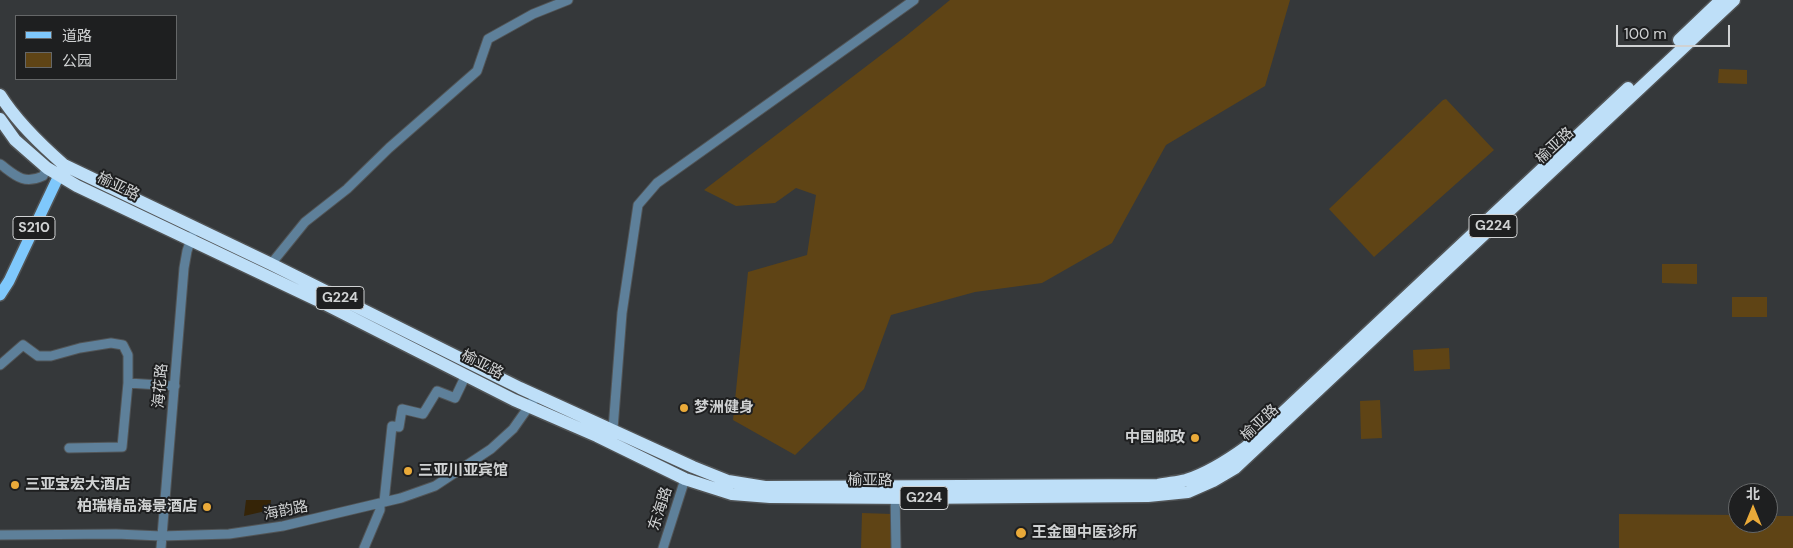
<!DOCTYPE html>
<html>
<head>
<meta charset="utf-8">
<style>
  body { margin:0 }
  #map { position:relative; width:1793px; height:548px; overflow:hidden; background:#35383a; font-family:"DM Sans","Noto Sans SC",sans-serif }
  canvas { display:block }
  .legend { position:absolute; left:15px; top:15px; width:162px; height:65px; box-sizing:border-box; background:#1e1f20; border:1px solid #656768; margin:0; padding:6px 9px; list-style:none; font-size:15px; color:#d0d2d3 }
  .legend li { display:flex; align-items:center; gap:10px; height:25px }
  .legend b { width:25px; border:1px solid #656768 }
  .north { position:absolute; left:1728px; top:483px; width:50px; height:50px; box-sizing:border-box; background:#1e1f20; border:1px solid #656768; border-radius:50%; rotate:0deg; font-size:14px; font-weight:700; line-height:20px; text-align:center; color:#d0d2d3 }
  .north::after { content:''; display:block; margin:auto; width:18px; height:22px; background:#eaaa39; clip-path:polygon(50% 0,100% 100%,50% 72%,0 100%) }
  .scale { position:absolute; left:1616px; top:25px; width:114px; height:22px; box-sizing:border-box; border:2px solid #d0d2d3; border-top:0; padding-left:6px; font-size:15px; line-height:18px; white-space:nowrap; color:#d0d2d3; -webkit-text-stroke:4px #1e1f20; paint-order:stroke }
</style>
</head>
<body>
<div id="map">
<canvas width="1793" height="548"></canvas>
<ul class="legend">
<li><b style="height:6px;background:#7fc8fc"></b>道路</li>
<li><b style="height:14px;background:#5f4415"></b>公园</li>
</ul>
<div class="north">北</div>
<div class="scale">100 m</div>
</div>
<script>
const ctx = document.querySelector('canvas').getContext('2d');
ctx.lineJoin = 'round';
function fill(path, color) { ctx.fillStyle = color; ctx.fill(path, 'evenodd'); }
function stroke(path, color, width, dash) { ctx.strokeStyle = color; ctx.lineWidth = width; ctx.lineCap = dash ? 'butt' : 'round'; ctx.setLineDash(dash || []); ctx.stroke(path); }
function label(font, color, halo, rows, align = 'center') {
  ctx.font = font + ' "DM Sans","Noto Sans SC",sans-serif'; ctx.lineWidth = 4; ctx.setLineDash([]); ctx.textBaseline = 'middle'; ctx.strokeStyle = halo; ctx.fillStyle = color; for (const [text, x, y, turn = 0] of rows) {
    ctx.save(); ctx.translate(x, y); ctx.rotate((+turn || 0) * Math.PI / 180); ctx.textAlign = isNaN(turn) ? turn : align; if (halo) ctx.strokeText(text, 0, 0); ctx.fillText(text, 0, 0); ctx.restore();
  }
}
const green = new Path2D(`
  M950 0H1290L1265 86 1166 145 1112 243 1042 283 975 292 891 315 864 389 795 455 733 420 748 272 807 255 816 195 796 188 775 203 736 206 704 190 906 36Z
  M1719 69 1747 70V84L1718 83Z
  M1446 99 1494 150 1374 257 1329 209 1443 100Z
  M1662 264H1697V284L1662 283Z
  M1732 297H1767V317H1732Z
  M1449 348 1450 369 1414 371 1413 350Z
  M1380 400 1382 438 1361 439 1360 401Z
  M862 513 892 514 891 548H861Z
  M1619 514 1738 515V523H1768V516H1793V548H1619Z`);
const water = new Path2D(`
  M246 500H271L270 510 244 516Z`);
const minor = new Path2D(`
  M0 164C15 175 23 185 43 176L47 168
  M271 264 305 222 347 189 389 148 477 71 488 39 533 14 568 0
  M0 365 23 345 38 356H51L80 348 111 343 123 345 128 355V383L122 447 69 448
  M128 383 175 386
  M613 429 622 313 638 205 657 183 914 0
  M895 493 896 548
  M384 502 392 426 399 427 402 409 423 414 437 391 455 398 466 375
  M0 535 116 534 161 536 229 534 283 526 401 498 435 486 491 449 513 429 537 395
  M161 548 184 268 187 251 192 236
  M364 548 380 510V503
  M663 548 685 479`);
const major = new Path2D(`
  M0 295 9 281 62 169`);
const highway = new Path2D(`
  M1679 40 1721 0
  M0 95C17 122 40 144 64 165L271 264 520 388 693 467 728 481 765 487 1158 485C1168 483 1177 482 1186 480 1208 473 1228 460 1246 447L1628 88
  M0 119 15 140 47 168 77 186 317 300 514 400 597 436 685 479 732 494 770 497 912 498 1148 496 1188 492 1213 481 1235 468 1734 0`);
const markers = [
  [684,408,5,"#eaaa39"],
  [1195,438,5,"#eaaa39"],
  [408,471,5,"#eaaa39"],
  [15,485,5,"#eaaa39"],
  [207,507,5,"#eaaa39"],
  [1021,533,6,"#eaaa39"]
];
const shields = [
  [1493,226,48],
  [34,228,42],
  [340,298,48],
  [924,498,48]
];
const shieldNames = [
  ["G224",1493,226],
  ["S210",34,228],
  ["G224",340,298],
  ["G224",924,498]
];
const streetNames = [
  ["榆亚路",1555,146,-43],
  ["榆亚路",118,187,26],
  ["榆亚路",482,365,27],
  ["海花路",161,386,-85],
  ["榆亚路",1260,423,-43],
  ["榆亚路",870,481,1],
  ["东海路",661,509,-72],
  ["海韵路",286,511,-11]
];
const poiNames = [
  ["梦洲健身",694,408],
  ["中国邮政",1185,438,"right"],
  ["三亚川亚宾馆",418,471],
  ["三亚宝宏大酒店",25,485],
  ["柏瑞精品海景酒店",197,507,"right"],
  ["王金囤中医诊所",1032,533]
];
fill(green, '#5f4415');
fill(water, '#352407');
stroke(minor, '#515456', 11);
stroke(major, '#515456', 14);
stroke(highway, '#515456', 15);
stroke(minor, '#5e809a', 9);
stroke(major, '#7fc8fc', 11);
stroke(highway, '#bedff8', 12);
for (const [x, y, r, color] of markers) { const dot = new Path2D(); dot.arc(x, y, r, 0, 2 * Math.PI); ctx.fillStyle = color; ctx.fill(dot); stroke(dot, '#1e1f20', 2); }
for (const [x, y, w] of shields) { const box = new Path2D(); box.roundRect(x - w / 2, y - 11.5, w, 23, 4); ctx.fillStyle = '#1e1f20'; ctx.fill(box); stroke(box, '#d0d2d3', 1); }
label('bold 14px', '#d0d2d3', null, shieldNames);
label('15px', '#d0d2d3', '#1e1f20', streetNames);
label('bold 15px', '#d0d2d3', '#1e1f20', poiNames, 'left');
</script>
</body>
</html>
